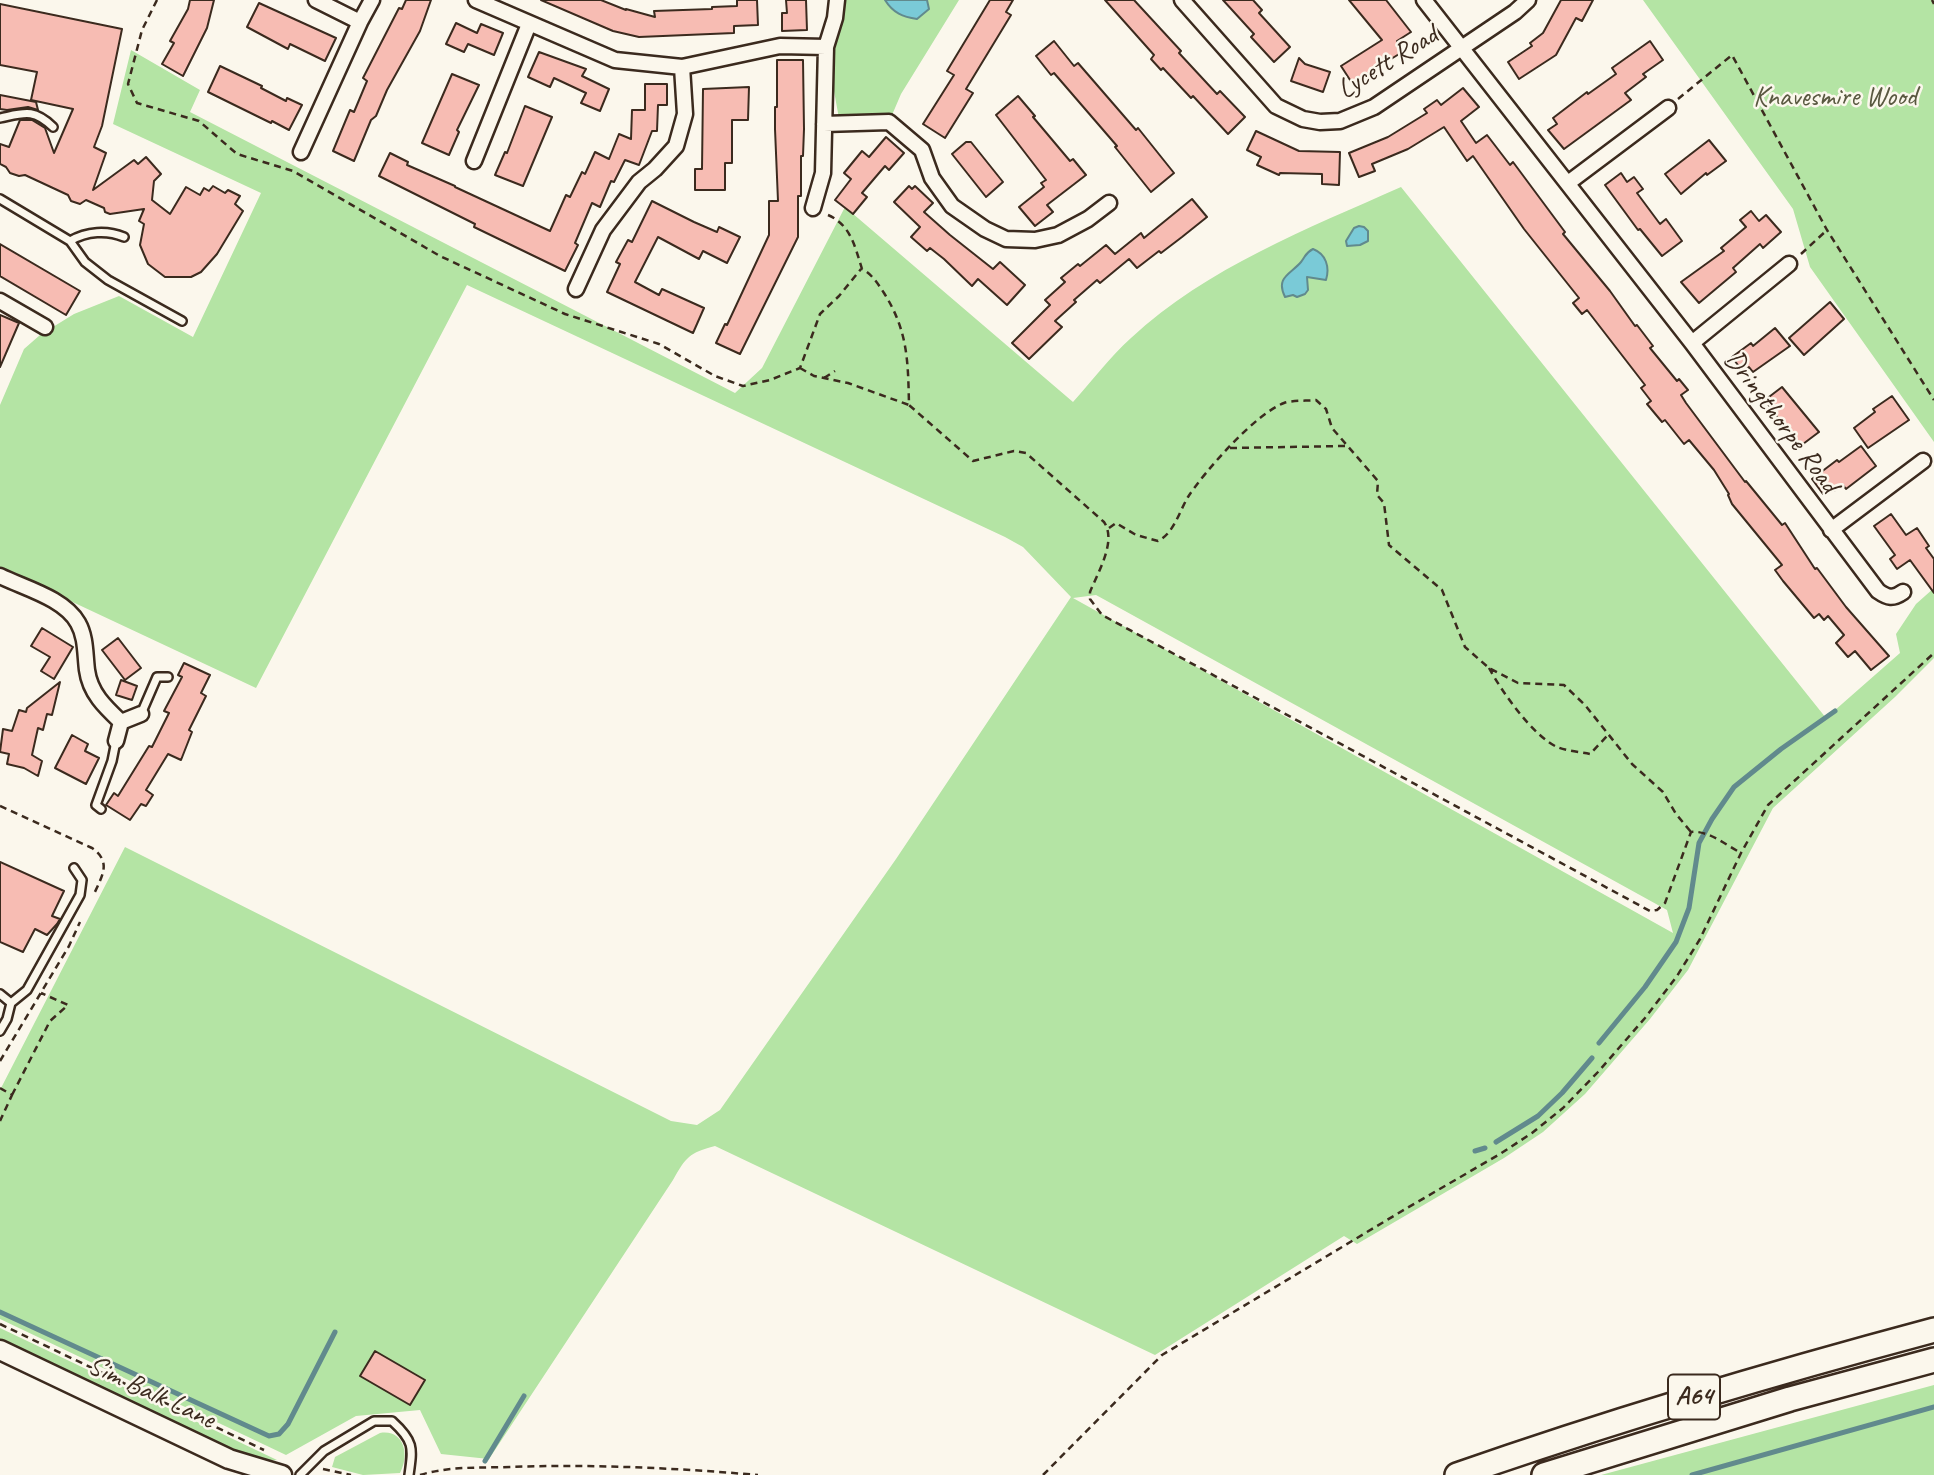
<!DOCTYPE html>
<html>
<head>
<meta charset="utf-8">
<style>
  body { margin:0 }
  canvas { display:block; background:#fbf7ec }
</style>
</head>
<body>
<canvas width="1934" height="1475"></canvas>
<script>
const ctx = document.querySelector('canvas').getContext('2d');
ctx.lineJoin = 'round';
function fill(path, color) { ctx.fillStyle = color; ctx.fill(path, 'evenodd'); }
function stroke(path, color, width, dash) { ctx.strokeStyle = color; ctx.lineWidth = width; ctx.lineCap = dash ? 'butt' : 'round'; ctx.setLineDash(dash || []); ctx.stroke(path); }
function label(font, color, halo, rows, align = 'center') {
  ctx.font = font + ' Caveat,sans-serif'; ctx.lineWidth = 5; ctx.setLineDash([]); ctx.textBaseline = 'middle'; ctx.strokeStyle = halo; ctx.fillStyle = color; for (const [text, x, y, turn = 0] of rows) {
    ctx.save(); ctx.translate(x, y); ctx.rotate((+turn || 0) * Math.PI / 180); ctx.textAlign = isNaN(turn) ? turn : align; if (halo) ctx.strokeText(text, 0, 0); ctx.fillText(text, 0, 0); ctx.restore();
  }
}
const green = new Path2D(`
  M837 0H959L901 94 889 122 840 124 826 47Z
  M1643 0H1934V442L1810 267 1793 209Z
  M131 50 200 90 190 112 735 393 762 368 845 207 1073 402C1092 381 1110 357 1131 338 1208 267 1307 229 1401 187L1826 718 1900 653 1896 634 1916 604 1934 588V658L1895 697 1773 808 1688 970 1650 1019 1585 1094 1543 1132 1504 1158 1357 1244 1344 1236 1155 1355 715 1146C689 1153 686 1157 673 1180L489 1459 441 1454 420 1410 356 1416 286 1455 0 1319V1090L125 847 671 1121 697 1125 720 1110 896 859 1071 597 1023 547 1005 537 467 285 256 688 0 568V405L24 349 40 335 74 314 119 296 193 337 261 193 113 124ZM1096 595 1667 910 1673 933 1073 598Z
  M0 1328 277 1460C260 1463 239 1451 223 1445L0 1339Z
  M1934 1385V1475H1601Z
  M380 1433C404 1429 410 1455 400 1473L363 1475 332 1467 335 1457Z`);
const water = new Path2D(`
  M885 0H927L929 9 917 19C903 17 893 13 885 0Z
  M1359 226 1364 227 1368 231V241L1360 245 1347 246 1346 241 1354 228Z
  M1313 249C1326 254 1330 267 1326 280L1307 277 1308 290 1305 294 1297 297 1293 295 1285 297C1275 277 1291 274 1301 262 1306 256 1305 253 1313 249Z`);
const stream = new Path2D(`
  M1599 1043 1645 987 1676 942 1689 908 1699 843 1712 819 1734 787 1781 749 1835 711
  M1496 1142 1538 1116 1562 1093 1592 1058
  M1475 1151 1485 1148
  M0 1312 269 1436 279 1434 288 1424 335 1332
  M485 1461 524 1396
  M1692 1475 1934 1407`);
const building = new Path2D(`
  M190 0H214L207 28 183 76 162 64 174 43 170 41 188 9Z
  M406 0H431L420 31 387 90 376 116 371 120 354 161 333 151 350 110 354 112 367 81 363 78 399 8 402 9Z
  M541 0H601L626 10V9L655 17 654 11 712 9V7L737 6V0H757L758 25 734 26V33L639 37 613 31Z
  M786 0H806L807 30 782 31V13H787Z
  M990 0H1013L1006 12 1011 15 966 89 973 93 945 138 923 124 954 75 947 71Z
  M1105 0H1134L1181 51 1179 53 1217 94 1220 91 1245 117 1228 134 1193 96 1191 98 1163 68 1161 70 1151 59 1154 55Z
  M1223 0H1253L1262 10 1259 13 1290 47 1274 62 1251 37 1254 34Z
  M1349 0H1386L1411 32 1397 41 1404 51 1352 83 1341 66 1382 40Z
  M1561 0H1593L1582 21 1576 18 1556 55 1519 79 1508 62 1532 46 1530 43 1543 33Z
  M259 3 336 38 325 61 290 44 288 49 247 27Z
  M0 4 122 29 102 126 94 147 106 153 93 190 134 160 138 164 146 157 161 174 154 181 152 200 170 214 186 187 200 195 204 188 209 191 213 186 225 193 228 190 240 196 235 204 243 211 217 254 201 272 191 277H165L148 264 140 245 144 224 139 221 144 209 110 214 105 212 104 208 86 200 80 204 71 201 68 195 25 175 19 176 10 173 6 167 0 164V144L9 147 20 120H32L45 128 54 153 73 109 31 100 37 72 0 65Z
  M456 23 477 33 481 24 503 33 494 55 468 44 464 52 446 44Z
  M1054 41 1074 66 1078 63 1136 130 1138 128 1174 173 1151 192 1115 147 1117 146 1054 73 1051 75 1036 56Z
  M1650 41 1663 60 1643 74 1646 77 1625 93 1631 100 1564 149 1548 130 1557 124 1553 118 1587 92 1588 94 1616 74 1612 68Z
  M539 52 586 69 582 76 609 89 600 111 581 103 586 93 554 78 550 87 528 77Z
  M1299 58 1305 64 1330 72 1323 92 1291 81Z
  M777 60H803L804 129 803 156H801V196H798V237L740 354 716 343 725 324 727 325 769 235V201H778L775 129V107H777Z
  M220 66 262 86 261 88 286 101 287 98 302 105 289 130 272 121 271 123 208 92Z
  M452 74 479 85 457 130 459 132 449 155 422 143Z
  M645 84H667V105H658L657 131H652L639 165 625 160 614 182 611 181 600 207 592 203 575 243 578 245 565 271 474 227 475 224 379 176 390 153 408 162 407 165 455 186V187L550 231 566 195 570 197 582 172 585 174 595 152 609 159 619 134 631 139 632 110H645Z
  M749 87 748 120H732V163H725V190H695V169H702L703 89Z
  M1463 88 1479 107 1461 121 1476 143 1487 135 1510 165 1513 162 1565 232 1563 234 1610 291 1635 326 1637 325 1653 346 1650 348 1677 381 1679 379 1688 390 1681 395 1686 403 1745 482 1746 481 1782 525 1785 523 1815 569 1817 568 1846 607 1889 656 1871 670 1855 651 1848 657 1836 643 1844 635 1828 616 1824 620 1819 614 1814 618 1783 581 1775 570 1782 565 1732 504 1728 495 1729 494 1714 470 1689 440 1684 444 1665 420 1662 422 1647 404 1651 401 1641 388 1645 385 1587 310 1582 314 1573 303 1579 298 1524 229 1473 156 1467 161 1444 127 1408 149 1372 164 1375 171 1359 177 1349 153 1388 137 1427 113 1424 109 1437 100 1441 105Z
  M0 95 36 102 38 110 28 107 7 110 0 109Z
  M1018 96 1035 116 1033 117 1070 161 1073 159 1086 175 1047 205 1053 212 1035 226 1019 207 1044 187 1041 183 1046 180 996 115Z
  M525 106 552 117 523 186 495 175 505 152 507 153Z
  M1256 131 1299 151 1340 152 1339 185 1322 184V174L1280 173 1279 175 1257 165 1261 157 1247 150Z
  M886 137 904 153 889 170 885 166 862 193 867 197 853 214 835 200 851 179 844 173 862 151 869 157Z
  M1709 140 1726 161 1707 175 1706 173 1681 194 1665 174Z
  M966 142H971L1003 182 986 197 952 154Z
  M1621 173 1627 182 1634 177 1643 189 1637 193 1660 224 1666 219 1682 241 1662 256 1640 229 1638 230 1605 185Z
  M909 186 912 189 915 186 933 203 924 212 950 235 993 269 1000 262 1025 285 1007 305 978 279 972 286 944 259 930 248 927 251 911 237 920 227 894 202Z
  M1192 199 1207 217 1182 237 1161 253 1159 251 1137 268 1129 259 1100 283 1097 280 1074 300 1076 302 1055 321 1062 327 1029 359 1012 343 1050 305 1045 300 1065 282 1061 278 1078 264 1080 266 1106 245 1115 254 1141 233 1144 238Z
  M652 201 694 222 717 232 719 227 740 237 727 263 703 251 699 259 658 237 635 282 659 295 662 289 704 308 693 333 607 292 620 264 616 262 628 240 632 242Z
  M1751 211 1759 221 1766 215 1781 232 1763 248 1760 244 1733 268 1736 272 1699 303 1681 282 1724 251 1721 248 1746 227 1740 220Z
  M0 244 80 291 66 315 0 276Z
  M1830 302 1844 319 1804 355 1789 338Z
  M0 315 19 323 0 367Z
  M1775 328 1790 346 1753 372 1749 367 1743 372 1732 357 1751 343 1753 346Z
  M1782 387 1819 432 1799 447 1765 400Z
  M1892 396 1909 420 1868 448 1854 428 1875 412 1873 409Z
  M1861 446 1876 466 1846 489 1843 485 1834 491 1831 488 1823 494 1812 479 1837 460 1839 462Z
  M1891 514 1906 535 1917 528 1929 546 1926 548 1934 559V593L1910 560 1897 569 1890 559 1895 555 1874 526Z
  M42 628 73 647 54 679 41 671 50 657 31 646Z
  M118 638 141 668 125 680 102 650Z
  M184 663 210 675 201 693 206 696 189 730 192 732 181 760 168 754 146 790 153 795 146 806 141 804 130 820 106 805 114 793 118 796 149 746 152 747 169 713 164 711 182 677 178 675Z
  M121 680 137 686 132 700 116 695Z
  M60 682 52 715 47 714 43 730 38 728 32 755 42 761 38 776 24 768 7 764 9 754 0 752 3 729 12 731 19 710 26 712 27 708Z
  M72 735 88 744 85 751 99 758 86 784 55 768Z
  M0 862 64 891 52 916 60 919 57 924 47 935 35 929 23 952 0 942Z
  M375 1351 425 1380 410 1405 360 1376Z`);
const path = new Path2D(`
  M157 0 142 30 128 84 137 103 199 121 237 154 293 171 440 256 565 314 659 344 715 376 743 386 770 380 800 368 820 314 839 296 861 269
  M1932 0 1934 4
  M1678 99 1732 55 1827 230 1934 400
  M828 215C851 225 855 247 862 269 872 274 878 284 884 293 908 331 908 361 909 405L973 461 1014 451 1026 453 1104 522C1117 541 1098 572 1090 592V599L1102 615 1650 911 1657 910 1665 903 1691 832C1708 830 1726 845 1741 853
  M1801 254 1827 230
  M800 368 814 376 848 383 909 405
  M824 378 835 371
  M1230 448 1345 446
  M1109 528 1116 523 1136 535 1158 541C1174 533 1179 512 1188 497 1205 471 1255 414 1284 403 1293 400 1307 401 1316 400L1326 409 1332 428 1378 481 1377 495 1384 503 1389 545 1442 590 1465 647 1489 668 1518 683 1564 685 1585 705 1632 764 1663 792 1676 814 1691 832
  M1489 668C1502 692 1533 736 1557 747 1567 751 1580 752 1590 754L1608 735
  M0 806 92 848C112 862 102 876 94 894
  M0 1061 69 946 80 922
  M0 1088 12 1095 0 1121
  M12 1095 50 1021 68 1005 41 993
  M0 1324 264 1450
  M323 1469 351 1475
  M420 1475C450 1466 479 1468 510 1467 593 1464 675 1468 758 1475
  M1043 1475 1162 1355 1407 1208 1500 1154 1532 1133 1563 1108 1598 1072 1645 1018 1677 976 1700 939 1741 853 1768 805 1934 653`);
const service = new Path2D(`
  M0 118C24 113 33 108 53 127
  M0 199 70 241 85 262 108 280 182 321
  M70 241C87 231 107 230 124 237
  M141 714 157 677H168
  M101 809 96 805 112 761 116 741
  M0 994 11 1003
  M0 1031 7 1019 11 1003 27 990 80 895 82 880 74 868
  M300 1475 324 1451 374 1421H392C414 1441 413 1447 409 1475`);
const minor = new Path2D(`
  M316 0 360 22 372 0
  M476 0 615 60 682 67 780 46 826 47 823 173 813 208
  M1182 0 1276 106 1303 119 1320 122 1340 121 1374 107 1515 12 1528 0
  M1424 0 1692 343 1878 591C1888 598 1893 599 1903 592
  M826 47 835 18 837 0
  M824 124 889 122 922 150 932 178 952 206 985 229 1006 239 1035 240 1058 235 1088 219 1109 203
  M301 152 360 22
  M474 161 529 24
  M1568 183 1668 108
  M576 289 603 230 639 182 655 169 676 146 685 114 682 67
  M0 301 45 327
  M1692 343 1789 264
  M1831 530 1923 461
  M0 576C24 588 64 598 78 623 86 637 85 654 87 670 90 693 105 707 121 722L141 714
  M116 741 121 722`);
const tertiary = new Path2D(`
  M0 1350 229 1459 282 1475`);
const trunk = new Path2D(`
  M1457 1475C1614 1420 1773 1373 1934 1330
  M1544 1475 1790 1399 1934 1360`);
const shields = [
  [1694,1397,52]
];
const shieldNames = [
  ["A64",1694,1397]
];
const streetNames = [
  ["Lycett Road",1388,63,-32],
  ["Dringthorpe Road",1781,422,53],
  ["Sim Balk Lane",151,1393,25]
];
const parkNames = [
  ["Knavesmire Wood",1835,98]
];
fill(green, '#b4e4a4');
fill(water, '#7acad7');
stroke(water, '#618a8d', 2);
stroke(stream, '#618a8d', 5);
fill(building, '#f7bcb3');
stroke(building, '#3b2a1e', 2);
stroke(service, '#3b2a1e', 12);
stroke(minor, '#3b2a1e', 19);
stroke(tertiary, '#3b2a1e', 23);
stroke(trunk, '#3b2a1e', 28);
stroke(path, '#3b2a1e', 2.5, [7, 5]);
stroke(service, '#fbf7ec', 7);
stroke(minor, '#fbf7ec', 14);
stroke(tertiary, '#fbf7ec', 18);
stroke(trunk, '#fbf7ec', 23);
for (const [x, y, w] of shields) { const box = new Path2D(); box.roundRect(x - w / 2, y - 22.5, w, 45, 5); ctx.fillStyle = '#fbf7ec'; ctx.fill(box); stroke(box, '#3b2a1e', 2); }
label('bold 26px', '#3b2a1e', null, shieldNames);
label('28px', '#3b2a1e', '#fbf7ec', streetNames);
label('28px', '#595840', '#fbf7ec', parkNames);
</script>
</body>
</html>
